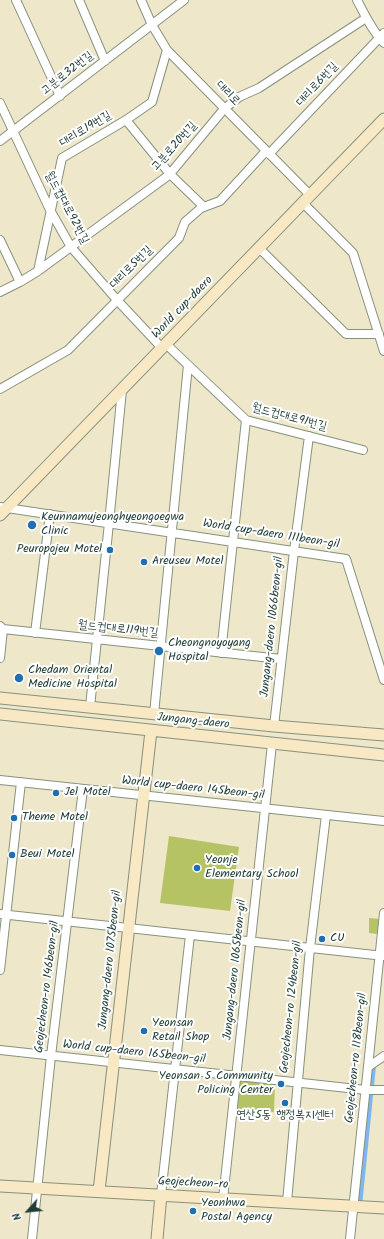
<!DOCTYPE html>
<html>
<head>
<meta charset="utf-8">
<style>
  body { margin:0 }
  #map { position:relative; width:384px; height:1239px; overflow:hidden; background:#eee7ca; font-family:Kalam,sans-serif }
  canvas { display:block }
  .north { position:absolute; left:8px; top:1191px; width:40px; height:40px; -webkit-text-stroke:3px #fff; paint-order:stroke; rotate:243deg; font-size:11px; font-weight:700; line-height:16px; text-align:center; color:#1f3d34 }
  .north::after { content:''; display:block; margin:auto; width:14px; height:18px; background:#1f3d34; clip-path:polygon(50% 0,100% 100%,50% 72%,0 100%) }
</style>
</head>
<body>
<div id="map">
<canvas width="384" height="1239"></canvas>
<div class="north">N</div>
</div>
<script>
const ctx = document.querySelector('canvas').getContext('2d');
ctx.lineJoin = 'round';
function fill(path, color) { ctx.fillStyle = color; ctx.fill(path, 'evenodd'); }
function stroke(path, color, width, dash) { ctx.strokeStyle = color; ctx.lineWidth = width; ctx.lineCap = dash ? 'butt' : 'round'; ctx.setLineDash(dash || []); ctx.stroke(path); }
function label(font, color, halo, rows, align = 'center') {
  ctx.font = font + ' Kalam,"Poor Story",sans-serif'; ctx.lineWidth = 4; ctx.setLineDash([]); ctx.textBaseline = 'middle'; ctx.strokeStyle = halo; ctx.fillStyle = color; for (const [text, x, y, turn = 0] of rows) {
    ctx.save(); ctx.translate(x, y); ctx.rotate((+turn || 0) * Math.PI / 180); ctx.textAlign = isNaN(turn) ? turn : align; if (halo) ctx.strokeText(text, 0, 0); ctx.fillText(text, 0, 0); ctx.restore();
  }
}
const green = new Path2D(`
  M169 836 239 847 230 911 160 903Z
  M369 918 379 919 378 934 369 933Z
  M238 1079 275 1083 274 1112 235 1109Z`);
const water = new Path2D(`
  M376 1066 362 1206 352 1204 366 1067Z`);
const street = new Path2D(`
  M16 0 60 96
  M79 0 105 61
  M141 0 152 25 167 50 310 195
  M357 0C365 15 372 31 384 43
  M0 103 50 210 71 247 117 300 162 348
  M126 120 170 174 204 207
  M0 141 184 0
  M269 154 384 33
  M303 203 353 253 384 351
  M0 240 20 282
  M259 248 346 334H379
  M38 271 62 158 126 120 152 102 167 50
  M0 292 20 282 38 271 169 175 224 109 239 97 259 88 366 18
  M166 344 246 420 363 450
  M0 389 68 350 179 238 185 222 201 208 220 201 266 151
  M0 507 346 559 384 680
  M0 626 3 629 281 659
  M35 633 50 514
  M221 653 246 420
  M0 658 3 629
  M90 707 109 523 122 390
  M154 714 188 365
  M274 726 294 551 309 436
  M0 780 384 821
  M0 914 384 956
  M0 970 21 782
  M0 1050 366 1090H384
  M368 1067 384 1056
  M161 1195 190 935
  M223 1199 272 744
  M287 1202 310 948 326 815
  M32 1239 51 1056 83 789
  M350 1239 384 913`);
const secondary = new Path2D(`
  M0 515 384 119
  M0 698 274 726 384 735
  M0 714 384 755
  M0 1186 384 1208
  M99 1191 151 731
  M157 1239 161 1195`);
const markers = [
  [32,525,5,"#1f6fb2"],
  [110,550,4,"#1f6fb2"],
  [144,562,4,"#1f6fb2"],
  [159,651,5,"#1f6fb2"],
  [19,678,5,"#1f6fb2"],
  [56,793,4,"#1f6fb2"],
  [14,818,4,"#1f6fb2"],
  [12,855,4,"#1f6fb2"],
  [197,868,4,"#1f6fb2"],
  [322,939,4,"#1f6fb2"],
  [144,1031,4,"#1f6fb2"],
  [281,1084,4,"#1f6fb2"],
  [285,1103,4,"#1f6fb2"],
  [193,1211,4,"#1f6fb2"]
];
const streetNames = [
  ["고분로32번길",68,74,-38],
  ["대리로6번길",318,85,-47],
  ["대리로",227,94,46],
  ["대리로19번길",86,130,-31],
  ["고분로20번길",175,147,-48],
  ["월드컵대로92번길",66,208,62],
  ["대리로5번길",132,268,-45],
  ["World cup-daero",183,308,-46],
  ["월드컵대로91번길",289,418,15],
  ["World cup-daero 111beon-gil",271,535,9],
  ["Jungang-daero 1066beon-gil",273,627,-84],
  ["월드컵대로119번길",118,630,6],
  ["Jungang-daero",193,722,6],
  ["World cup-daero 145beon-gil",193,789,6],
  ["Jungang-daero 1075beon-gil",111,960,-84],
  ["Jungang-daero 1065beon-gil",236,970,-84],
  ["Geojecheon-ro 146beon-gil",48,987,-83],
  ["Geojecheon-ro 124beon-gil",292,1007,-84],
  ["World cup-daero 165beon-gil",134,1053,6],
  ["Geojecheon-ro 118beon-gil",357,1058,-84],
  ["Geojecheon-ro",193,1184,3]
];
const poiNames = [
  ["Keunnamujeonghyeongoegwa",41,518],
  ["Clinic",41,532],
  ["Peuropojeu Motel",102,550,"right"],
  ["Areuseu Motel",152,562],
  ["Cheongnoyoyang",168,644],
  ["Hospital",168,658],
  ["Chedam Oriental",28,671],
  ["Medicine Hospital",28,685],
  ["Jel Motel",64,793],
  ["Theme Motel",22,818],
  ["Beui Motel",20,855],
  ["Yeonje",205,861],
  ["Elementary School",205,875],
  ["CU",330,939],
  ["Yeonsan",152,1024],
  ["Retail Shop",152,1038],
  ["Yeonsan 5 Community",273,1077,"right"],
  ["Policing Center",273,1091,"right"],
  ["연산5동 행정복지센터",285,1116,"center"],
  ["Yeonhwa",201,1204],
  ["Postal Agency",201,1218]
];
fill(green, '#b5c365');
fill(water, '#7eb6ee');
stroke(street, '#86927f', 10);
stroke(secondary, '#86927f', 13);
stroke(street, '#fff', 8);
stroke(secondary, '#f8e8c3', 11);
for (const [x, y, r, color] of markers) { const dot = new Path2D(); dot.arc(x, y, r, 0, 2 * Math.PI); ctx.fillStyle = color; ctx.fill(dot); stroke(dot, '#fff', 1.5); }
label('12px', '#1f3d34', '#fff', streetNames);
label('12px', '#1f3d34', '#fff', poiNames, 'left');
</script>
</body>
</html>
